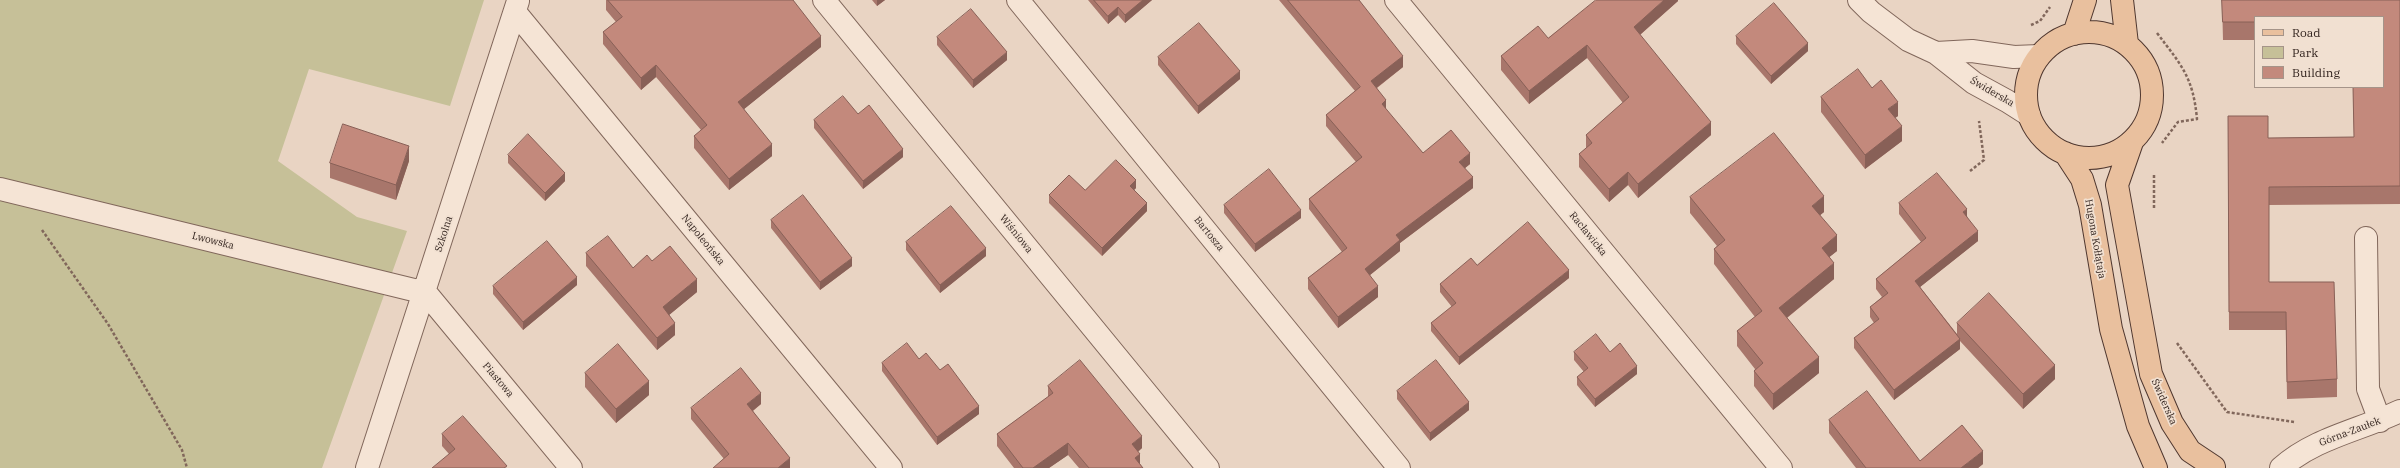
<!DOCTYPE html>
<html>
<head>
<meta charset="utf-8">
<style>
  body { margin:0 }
  #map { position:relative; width:2400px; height:468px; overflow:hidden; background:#e9d4c3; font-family:"IBM Plex Serif",serif }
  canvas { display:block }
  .legend { position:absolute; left:2254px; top:16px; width:130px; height:72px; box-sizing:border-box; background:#f1e0d1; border:1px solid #a59489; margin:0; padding:5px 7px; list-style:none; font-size:12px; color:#32231e }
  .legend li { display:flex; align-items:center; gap:8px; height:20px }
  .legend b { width:20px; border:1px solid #a59489 }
</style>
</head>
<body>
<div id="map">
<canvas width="2400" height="468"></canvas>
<ul class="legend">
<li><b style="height:5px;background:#e9c09e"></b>Road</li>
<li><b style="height:11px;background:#c6c098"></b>Park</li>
<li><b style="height:11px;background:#c3897c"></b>Building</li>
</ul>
</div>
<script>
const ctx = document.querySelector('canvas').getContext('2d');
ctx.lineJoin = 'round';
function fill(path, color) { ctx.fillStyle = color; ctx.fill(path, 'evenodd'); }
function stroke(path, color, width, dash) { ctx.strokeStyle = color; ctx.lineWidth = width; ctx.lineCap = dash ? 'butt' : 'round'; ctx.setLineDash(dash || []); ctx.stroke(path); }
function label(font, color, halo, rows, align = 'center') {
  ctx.font = font + ' "IBM Plex Serif",serif'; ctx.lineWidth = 3.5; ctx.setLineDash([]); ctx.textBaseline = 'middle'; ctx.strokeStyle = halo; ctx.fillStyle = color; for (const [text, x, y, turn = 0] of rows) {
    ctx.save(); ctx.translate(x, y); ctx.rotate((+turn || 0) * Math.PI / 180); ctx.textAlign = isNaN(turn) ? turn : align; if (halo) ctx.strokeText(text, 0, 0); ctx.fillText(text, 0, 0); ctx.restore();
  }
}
const green = new Path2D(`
  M0 0H484L450 106 309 69 278 161 357 217 407 231 322 468H0Z`);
const path = new Path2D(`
  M2031 25 2040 21 2050 7
  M2157 33C2182 66 2193 77 2197 119L2178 122 2162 143
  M1970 171 1984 160 1979 121
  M2154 208V175
  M42 230 108 324 182 450 187 468
  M2177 343 2227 412 2294 422`);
const minor = new Path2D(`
  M824 0 1208 468
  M1018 0 1399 468
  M1396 0 1781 468
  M1859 0 1871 12 1908 40 1936 53 1974 83 2007 101 2029 115
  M515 12 891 468
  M1936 53 1972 51 2014 57 2039 56
  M0 189 426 293
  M2366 238 2368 389 2380 421
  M426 293 571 468
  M367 468 518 1
  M2281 468C2314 438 2361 430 2400 411`);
const major = new Path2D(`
  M2122 0 2127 44
  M2026 95a63 63 0 1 1 126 0a63 63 0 1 1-126 0Z
  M2074 34 2085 0
  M2132 142 2117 185 2151 374 2172 423 2190 451 2214 467
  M2065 153 2082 179 2090 205 2111 329 2138 426 2156 468`);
const wall = new Path2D(`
  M606 0H793L821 47 744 109 772 156 729 190 694 148V136L701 130 656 77 641 90 603 44V32L616 22 606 10Z
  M872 0H885L877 6Z
  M1088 0H1152L1125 23 1118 15 1108 24Z
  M1279 0H1359L1403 67 1377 88 1386 110 1423 153 1470 164 1465 168 1473 188 1400 243V251L1370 275 1378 297 1338 328 1308 289V278L1342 252 1309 209V199L1356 162 1326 126V115L1355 91Z
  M1678 0V1L1640 35 1711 135 1638 198 1628 185 1609 202 1579 167V154L1586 148V135L1623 103 1587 58 1529 104 1501 70V56L1548 38Z
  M2222 0H2400V204L2269 205V282L2337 379V397L2287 399 2286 330H2229L2228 116 2268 138 2354 137 2353 87H2383V17H2255V40H2223Z
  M1736 36 1808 51 1771 84 1736 44Z
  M937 37 1007 60 973 88 937 45Z
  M1158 57 1240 79 1198 114 1158 65Z
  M1872 88 1898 116 1895 118 1902 141 1865 169 1821 112V97Z
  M858 114 903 157 863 189 814 128V120Z
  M508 155 565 181 545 201 508 163Z
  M409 161 396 200 330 178V163Z
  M1136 188 1134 190 1147 211 1102 256 1049 203V195L1085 190Z
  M1690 197 1824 212 1820 215 1837 251 1829 257 1834 279 1787 318 1819 373 1773 410 1754 386V371L1755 369 1737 346V331L1755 317 1714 264V249L1717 246 1690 213Z
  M1899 203 1967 216 1978 241 1920 287 1957 334V323L2055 379 2023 409 1960 341V349L1894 400 1854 348V338L1874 323 1870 317V307L1882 297 1876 289V279L1921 242 1899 214Z
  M1224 205 1301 218 1255 252 1224 213Z
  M771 220 852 266 820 290 771 228Z
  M906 242 986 256 940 293 906 250Z
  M586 253 633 268 652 261 697 292 669 315 675 335 657 350 586 266Z
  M1477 265 1569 278 1459 365 1431 331V323L1452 307 1440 292V284Z
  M577 285 523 330 493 294V286Z
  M1574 352H1610L1637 374 1595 407 1577 385V377L1584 372 1574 360Z
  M919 359 940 370 979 414 937 445 882 371V363Z
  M585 373 649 395 616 423 585 387Z
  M1048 386 1142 448 1138 452 1140 464 1143 468H1079L1068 455 1049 468H1014L997 446V434L1048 397Z
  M1397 391 1469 410 1430 441 1397 399Z
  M761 404 753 411 790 468 724 459 691 419V408Z
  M1829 420 1920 461 1983 464 1978 468H1856L1829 433Z
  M442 434 507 468 449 454 442 446Z`);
const shadedWall = new Path2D(`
  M877 0H885L877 6Z
  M1143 0H1152L1125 23V15Z
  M1664 0H1678V1L1634 40V27Z
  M1118 7V15L1108 24V16Z
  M821 36V47L738 114V102Z
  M1808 43V51L1771 84V76Z
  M1587 45V58L1529 104V91Z
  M1007 52V60L973 88V80Z
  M1403 56V67L1371 92V81Z
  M656 65V77L641 90V78Z
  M1240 71V79L1198 114V106Z
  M1386 100V111L1382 104Z
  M1898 102V116L1888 123V109Z
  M1711 122V135L1638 198V184Z
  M1902 126V141L1865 169V155Z
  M772 144V156L729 190V179Z
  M409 146V161L396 200V185Z
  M903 149V157L863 189V181Z
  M1470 153V164L1459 173V162Z
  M1628 172V185L1609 202V189Z
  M565 173V181L545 201V193Z
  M1473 177V188L1400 243V251L1365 279V269L1396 235Z
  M1136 180V188L1130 194V186Z
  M1824 196V212L1812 222V206Z
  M1147 203V211L1102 256V248Z
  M1967 209V219L1963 212Z
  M1301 210V218L1255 252V244Z
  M1978 231V241L1915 291V281Z
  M1837 235V251L1822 263V248Z
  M986 248V256L940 293V285Z
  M852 258V266L820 290V282Z
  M1834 263V279L1779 324V308Z
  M1569 270V278L1459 365V357Z
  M577 277V285L523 330V322Z
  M697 279V292L663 320V307Z
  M1378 286V297L1338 328V317Z
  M675 323V335L657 350V338Z
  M1960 339V349L1894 400V390Z
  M1819 357V373L1773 410V394Z
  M2055 365V379L2023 409V394Z
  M1637 366V374L1595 407V399Z
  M649 381V395L616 423V409Z
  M761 393V404L747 415V404Z
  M1469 402V410L1430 441V433Z
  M979 406V414L937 445V437Z
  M1142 436V448L1132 456V444Z
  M1068 443V455L1049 468H1033Z
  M1983 451V464L1978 468H1961Z
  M1140 454V466L1135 458Z
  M790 458V468H778Z`);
const building = new Path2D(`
  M608 0H793L821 36 738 102 772 144 729 179 694 136 707 125 656 65 641 78 603 32 622 17Z
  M1094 0H1143L1125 15 1118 7 1108 16Z
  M1288 0H1359L1403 56 1371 81 1386 100 1382 104 1423 153 1451 130 1470 153 1459 162 1473 177 1396 235 1400 240 1365 269 1378 286 1338 317 1308 278 1347 248 1309 199 1362 157 1326 115 1360 87Z
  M1596 0H1664L1634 27 1711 122 1638 184 1628 172 1609 189 1579 154 1592 143 1586 135 1629 97 1587 45 1529 91 1501 56 1538 26 1548 38Z
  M2222 0H2400V186L2269 187V282H2334L2337 379 2287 382 2286 312H2229L2228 116H2268V138L2354 137 2353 87H2383V17H2255V22H2223Z
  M1774 3 1808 43 1771 76 1736 36Z
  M971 9 1007 52 973 80 937 37Z
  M1199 23 1240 71 1198 106 1158 57Z
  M1858 69 1872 88 1881 80 1898 102 1888 109 1902 126 1865 155 1821 97Z
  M843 96 858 114 869 105 903 149 863 181 814 120Z
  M343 124 409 146 396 185 330 163Z
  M1774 133 1824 196 1812 206 1837 235 1822 248 1834 263 1779 308 1819 357 1773 394 1754 371 1763 363 1737 331 1762 311 1714 249 1725 240 1690 197Z
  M528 134 565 173 545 193 508 155Z
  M1116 160 1136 180 1130 186 1147 203 1102 248 1049 195 1069 175 1085 190Z
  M1269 169 1301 210 1255 244 1224 205Z
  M1937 173 1967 209 1963 212 1978 231 1915 281 1960 339 1894 390 1854 338 1879 319 1870 307 1888 293 1876 279 1926 238 1899 203Z
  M803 195 852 258 820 282 771 220Z
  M951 206 986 248 940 285 906 242Z
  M1528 222 1569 270 1459 357 1431 323 1456 303 1440 284 1471 258 1477 265Z
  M608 236 633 268 647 255 652 261 670 246 697 279 663 307 675 323 657 338 586 253Z
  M547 241 577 277 523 322 493 286Z
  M1989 293 2055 365 2023 394 1957 323Z
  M1596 334 1610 352 1620 343 1637 366 1595 399 1577 377 1588 368 1574 352Z
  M907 343 919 359 926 353 940 370 948 364 979 406 937 437 882 363Z
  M618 344 649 381 616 409 585 373Z
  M1080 360 1142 436 1132 444 1140 454 1135 458 1143 468H1089L1068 443 1033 468H1023L997 434 1053 393 1048 386Z
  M1436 360 1469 402 1430 433 1397 391Z
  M741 368 761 393 747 404 790 458 778 468H713L729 454 691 408Z
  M1867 391 1920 461 1962 425 1983 451 1961 468H1866L1829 420Z
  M463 416 507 466 504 468H432L455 449 442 434Z`);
const streetNames = [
  ["Świderska",1992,92,30],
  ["Szkolna",444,234,-72],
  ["Wiśniowa",1016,234,51],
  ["Bartosza",1209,234,51],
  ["Racławicka",1588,234,51],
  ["Hugona Kołłątaja",2095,239,80],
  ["Napoleońska",703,240,51],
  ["Lwowska",213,241,14],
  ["Piastowa",498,380,50],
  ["Świderska",2164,402,66],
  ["Górna-Zaułek",2350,432,-21]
];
fill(green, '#c6c098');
stroke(minor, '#81675b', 24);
stroke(major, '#4f372f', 24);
stroke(path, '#81675b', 2.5, [3, 2]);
stroke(minor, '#f5e4d5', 22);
stroke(major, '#e9c09e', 22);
fill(wall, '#a8766b');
fill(shadedWall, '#886057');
fill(building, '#c3897c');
stroke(building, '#886057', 1);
label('10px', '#32231e', '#f1e0d1', streetNames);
</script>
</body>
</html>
